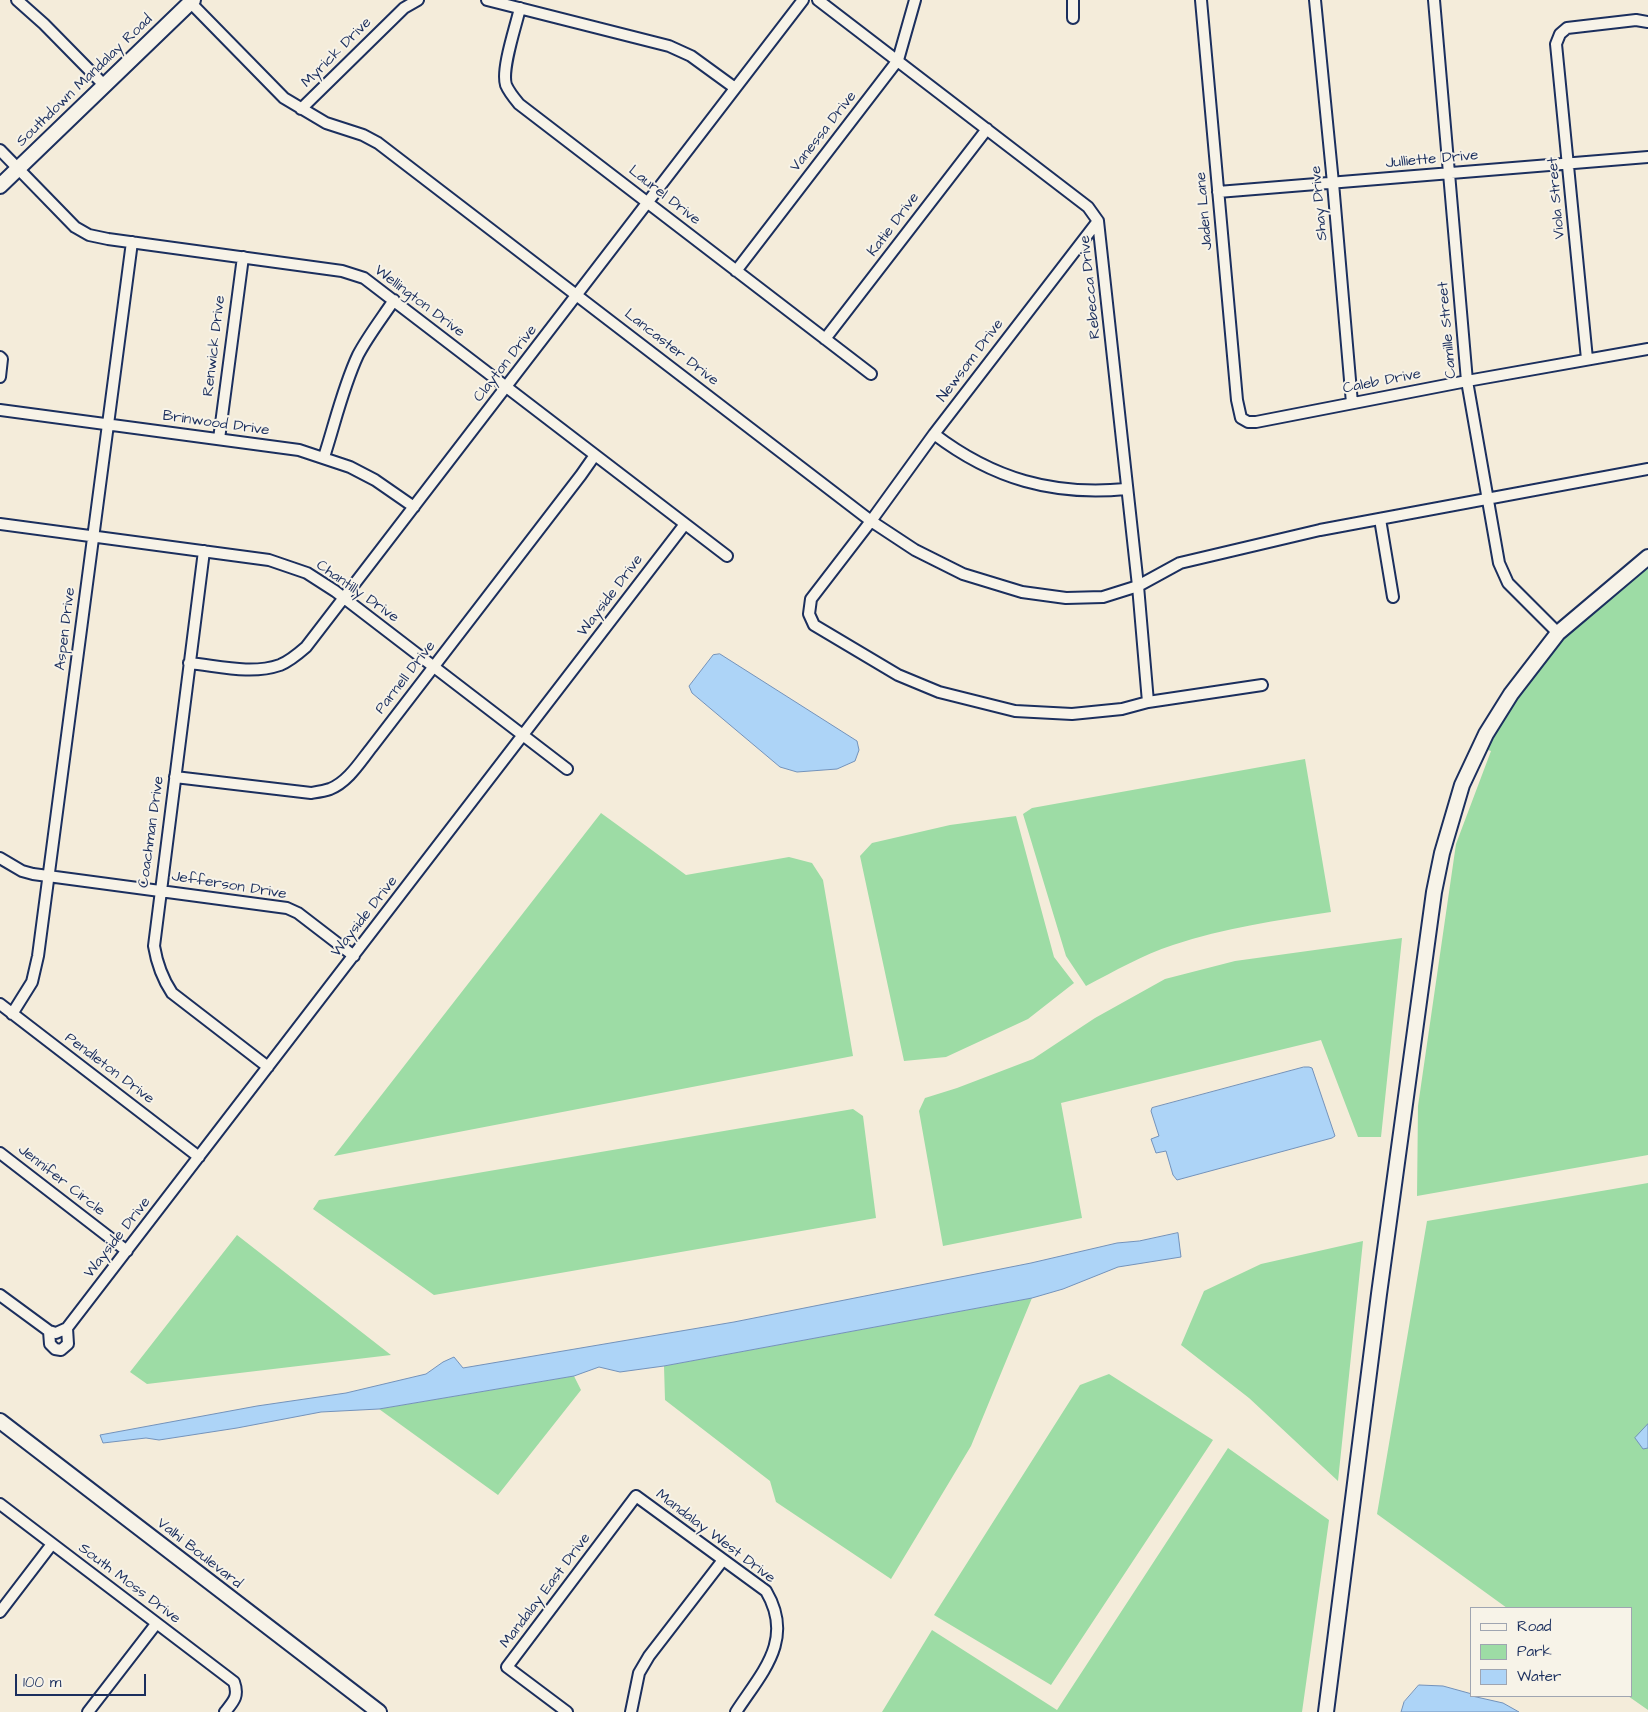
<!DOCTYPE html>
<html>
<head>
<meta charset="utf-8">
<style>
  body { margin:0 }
  #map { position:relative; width:1648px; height:1712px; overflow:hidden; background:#f4ecda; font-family:"Architects Daughter",sans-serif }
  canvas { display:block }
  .legend { position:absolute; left:1470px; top:1607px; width:162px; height:90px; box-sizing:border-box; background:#f7f3e8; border:1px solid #9fa5b1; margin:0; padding:6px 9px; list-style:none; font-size:15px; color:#1b2f5e }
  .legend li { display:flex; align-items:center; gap:10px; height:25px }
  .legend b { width:25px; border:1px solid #9fa5b1 }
  .scale { position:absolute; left:15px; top:1674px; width:131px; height:22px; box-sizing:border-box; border:2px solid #1b2f5e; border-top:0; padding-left:6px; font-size:15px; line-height:18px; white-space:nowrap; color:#1b2f5e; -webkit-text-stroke:4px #f7f3e8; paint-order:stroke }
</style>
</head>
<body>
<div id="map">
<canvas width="1648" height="1712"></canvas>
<ul class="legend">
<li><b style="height:6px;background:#f7f3e8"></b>Road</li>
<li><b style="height:14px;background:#9ddca5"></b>Park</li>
<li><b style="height:14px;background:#add4f7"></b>Water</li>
</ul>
<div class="scale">100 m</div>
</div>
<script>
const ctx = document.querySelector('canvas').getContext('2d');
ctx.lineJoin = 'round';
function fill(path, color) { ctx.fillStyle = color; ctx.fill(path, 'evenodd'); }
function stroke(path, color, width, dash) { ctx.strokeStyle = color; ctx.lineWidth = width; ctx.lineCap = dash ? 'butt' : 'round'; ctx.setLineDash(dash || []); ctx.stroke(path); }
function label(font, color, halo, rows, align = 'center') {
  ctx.font = font + ' "Architects Daughter",sans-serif'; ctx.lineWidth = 4; ctx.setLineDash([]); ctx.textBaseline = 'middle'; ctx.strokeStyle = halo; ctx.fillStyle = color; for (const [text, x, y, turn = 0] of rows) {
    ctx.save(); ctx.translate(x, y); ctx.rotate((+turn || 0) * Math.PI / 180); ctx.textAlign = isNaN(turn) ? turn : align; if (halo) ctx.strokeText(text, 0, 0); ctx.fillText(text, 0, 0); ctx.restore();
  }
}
const green = new Path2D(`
  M1648 566V1155L1417 1196 1418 1106 1456 844 1491 751 1485 749C1508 707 1536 668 1569 633 1592 608 1621 588 1648 566Z
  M1305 759 1331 912C1278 920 1224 928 1173 945 1142 955 1115 971 1086 986L1066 956 1023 814 1032 808Z
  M601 813 686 875 789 857 812 863 823 880 853 1056 334 1156Z
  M1016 816 1054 957 1074 983 1028 1019 946 1057 904 1061 860 856 872 843 950 825Z
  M1402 938 1381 1137H1358L1321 1040 1061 1103 1082 1218 943 1246 919 1111 925 1098 957 1088 1033 1059 1095 1018 1165 979 1235 961Z
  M853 1109 863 1116 876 1218 434 1295 313 1209 319 1200Z
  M1648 1183V1710L1628 1696H1632V1608H1507L1377 1514 1427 1221Z
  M237 1235 391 1355 147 1384 130 1372Z
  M1363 1241 1338 1481 1249 1398 1181 1345 1204 1291 1261 1264Z
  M1032 1298 971 1446 891 1579 776 1502 770 1481 665 1400 664 1366Z
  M1109 1374 1213 1440 1051 1685 934 1615 1080 1385Z
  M574 1376 581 1390 498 1495 379 1409Z
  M1228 1448 1329 1520 1302 1712H882L932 1630 1057 1710Z`);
const water = new Path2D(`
  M720 654 857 741 859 750 855 761 837 769 797 772 780 767 692 693 689 686 713 655Z
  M1304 1067H1309L1312 1068 1335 1136 1332 1138 1177 1180 1173 1175 1166 1151 1156 1153 1151 1139 1159 1136 1151 1111 1152 1108Z
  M1178 1233 1181 1257 1118 1267 1063 1289 1032 1298 664 1366 620 1372 599 1367 574 1376 379 1409 321 1412 237 1428 159 1440 146 1438 103 1443 100 1435 257 1406 346 1393 426 1374 443 1362 454 1357 463 1368 734 1322 1031 1263 1117 1243 1139 1241Z
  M1648 1424V1448L1643 1449 1635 1438Z
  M1419 1685 1443 1686 1472 1694V1696L1503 1703 1519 1712H1401L1404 1702Z`);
const street = new Path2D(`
  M17 0 44 24 104 85
  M188 0 284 98 326 123 363 135 378 143 871 521 915 550 963 574 1022 592 1066 598 1103 597 1138 586 1180 563 1320 530 1648 469
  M487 0 669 46 691 56 735 88
  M818 0 1088 207 1098 221 1138 586 1148 702
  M1073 0V18
  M1201 0 1237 400 1241 418 1248 422H1256L1467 381 1648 349
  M1315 0 1333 183 1352 403
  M1434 0 1467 381 1499 563 1508 583 1558 633
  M520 8C516 26 501 69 506 85 509 92 514 98 519 104L871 374
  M301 109 404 8 418 0
  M0 150 75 227 89 235 108 239 342 271 364 278 727 556
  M1218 192 1648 157
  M1098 221 934 434 871 521 811 599 809 614 814 625 898 675 939 692 1015 711 1072 714 1122 709 1148 702 1262 685
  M736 271 898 60 915 0
  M825 339 987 129
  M0 357 2 359 0 377
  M1587 359 1556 44 1560 34 1567 28 1636 20 1648 22
  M0 410 299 450 350 467 375 480 414 507
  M934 434C993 479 1053 496 1126 489
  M219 439 243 257
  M324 457C335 423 343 387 358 355 368 336 382 318 394 300
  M1380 519 1393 597
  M0 524 269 560 307 573 335 591 567 769
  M204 551 154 946C157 964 162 978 172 993L268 1067
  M189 663C219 666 251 675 280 665 290 661 298 654 306 647L803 0
  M175 777 311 793C317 792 324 791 330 789 348 782 360 762 372 747L581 475 595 455
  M0 858 22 871 33 874 287 908 298 913 354 956
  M0 1004 199 1157
  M12 1014 32 982 38 956 132 242
  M0 1153 127 1251
  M0 1295 49 1331 56 1333 67 1328 685 524
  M49 1331 50 1344 55 1349 61 1350 68 1344 67 1328
  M0 1504 234 1682C239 1696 234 1701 225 1712
  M0 1612 52 1544
  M88 1712 156 1624
  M567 1712 507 1667 636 1496 766 1591C795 1640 762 1672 736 1712
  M631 1712 639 1673 649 1656 723 1560`);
const secondary = new Path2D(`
  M0 186 193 0
  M0 1421 379 1712
  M1326 1712 1379 1294 1434 892 1442 853 1462 785 1486 734 1511 694 1558 633 1648 557`);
const streetNames = [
  ["Myrick Drive",337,53,-45],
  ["Southdown Mandalay Road",85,81,-44],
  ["Vanessa Drive",824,132,-52],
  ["Julliette Drive",1432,160,-5],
  ["Laurel Drive",664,196,38],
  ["Viola Street",1557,198,-95],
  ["Shay Drive",1320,203,-95],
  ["Jaden Lane",1205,211,-95],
  ["Katie Drive",894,225,-53],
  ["Rebecca Drive",1091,287,-96],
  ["Wellington Drive",419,302,37],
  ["Camille Street",1448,330,-95],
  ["Renwick Drive",215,346,-83],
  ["Lancaster Drive",671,348,38],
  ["Newsom Drive",971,361,-53],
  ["Clayton Drive",506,364,-52],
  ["Caleb Drive",1382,382,-11],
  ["Brinwood Drive",216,424,8],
  ["Chantilly Drive",357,592,35],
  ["Wayside Drive",611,596,-53],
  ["Aspen Drive",66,629,-83],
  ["Parnell Drive",406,678,-52],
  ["Coachman Drive",152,832,-82],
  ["Jefferson Drive",229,886,9],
  ["Wayside Drive",365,917,-52],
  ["Pendleton Drive",109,1069,37],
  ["Jennifer Circle",61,1181,38],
  ["Wayside Drive",118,1238,-52],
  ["Mandalay West Drive",715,1537,37],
  ["Valhi Boulevard",199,1554,38],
  ["South Moss Drive",129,1584,37],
  ["Mandalay East Drive",546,1591,-53]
];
fill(green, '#9ddca5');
fill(water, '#add4f7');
stroke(water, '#7392ba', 1);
stroke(street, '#1b2f5e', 14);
stroke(secondary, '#1b2f5e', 18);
stroke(street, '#f7f3e8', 10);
stroke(secondary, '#f7f3e8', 14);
label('15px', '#1b2f5e', '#f7f3e8', streetNames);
</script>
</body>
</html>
